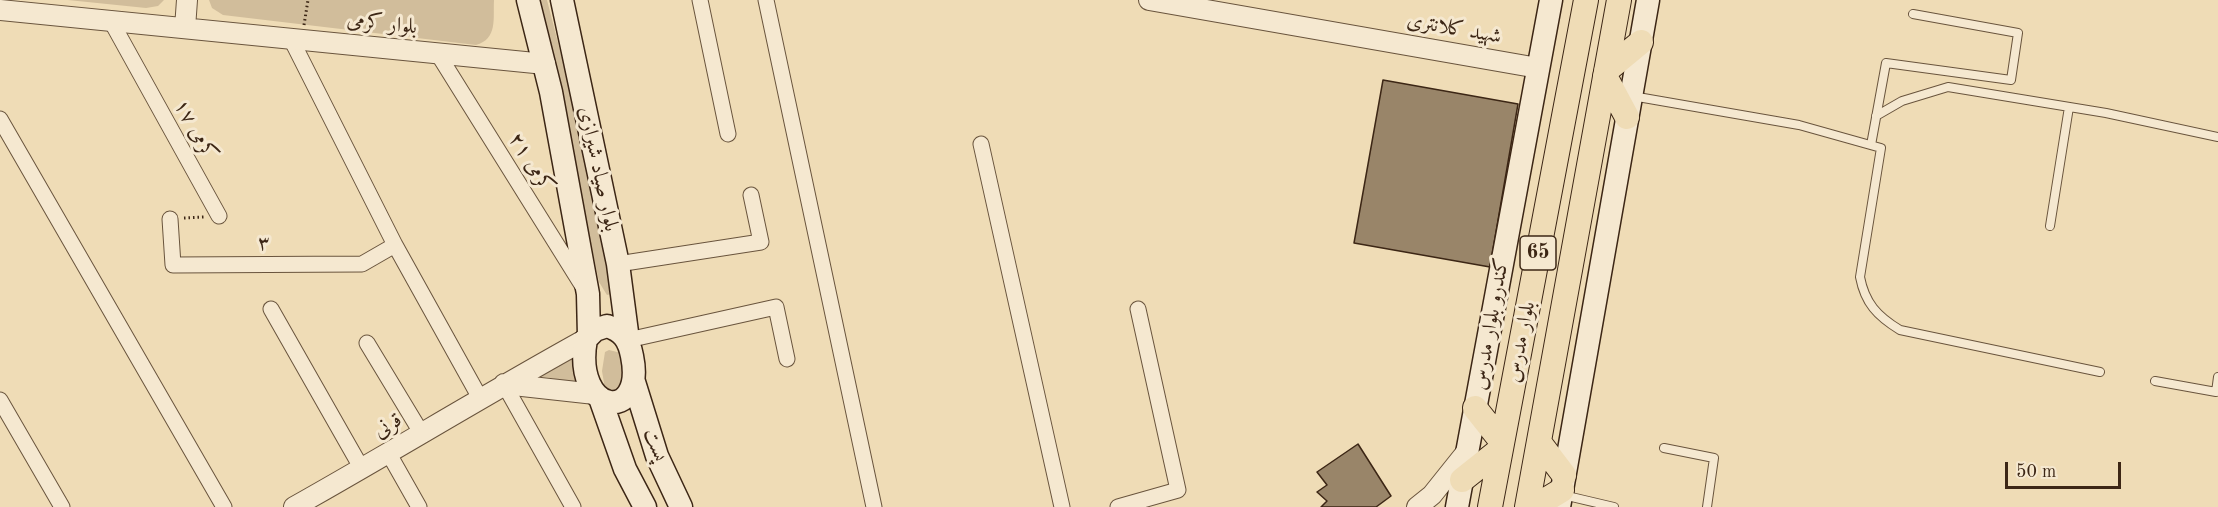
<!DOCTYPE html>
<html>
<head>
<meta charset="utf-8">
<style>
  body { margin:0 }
  #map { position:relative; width:2218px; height:507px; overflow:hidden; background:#efdcb6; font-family:"Old Standard TT",serif }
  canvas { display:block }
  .scale { position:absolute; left:2005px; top:462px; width:116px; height:27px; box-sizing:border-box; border:3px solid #3c2615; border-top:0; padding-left:8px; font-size:18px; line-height:21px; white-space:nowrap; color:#3c2615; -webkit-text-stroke:4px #f5e8d0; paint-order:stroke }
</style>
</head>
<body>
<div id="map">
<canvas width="2218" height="507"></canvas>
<div class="scale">50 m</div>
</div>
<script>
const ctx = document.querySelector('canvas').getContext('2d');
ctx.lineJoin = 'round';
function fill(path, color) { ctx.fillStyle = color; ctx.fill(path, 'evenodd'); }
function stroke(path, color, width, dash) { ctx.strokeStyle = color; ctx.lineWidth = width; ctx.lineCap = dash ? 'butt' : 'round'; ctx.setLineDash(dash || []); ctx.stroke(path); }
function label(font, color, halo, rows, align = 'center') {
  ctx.font = font + ' "Old Standard TT",Amiri,serif'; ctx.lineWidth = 6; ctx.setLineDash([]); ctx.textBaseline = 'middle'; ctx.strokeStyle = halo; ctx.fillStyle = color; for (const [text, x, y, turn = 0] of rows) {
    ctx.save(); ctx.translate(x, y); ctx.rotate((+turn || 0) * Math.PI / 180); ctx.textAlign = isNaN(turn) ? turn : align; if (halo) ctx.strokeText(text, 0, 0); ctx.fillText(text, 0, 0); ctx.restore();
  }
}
const green = new Path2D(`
  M68 0H164L158 6 146 8Z
  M209 0H494C493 18 498 39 476 45L223 15 212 8Z
  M536 0H547L593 179 615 293 607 295 599 282 561 98Z
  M609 350 621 353 624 394 605 389 602 371 605 352Z
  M576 356 578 384 546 377 520 378Z`);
const building = new Path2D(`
  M1383 80 1518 104 1490 267 1354 243Z
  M1358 444 1391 496 1376 507H1321L1327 501 1317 492 1327 485 1317 472Z`);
const path = new Path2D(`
  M304 25 308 0
  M184 218 204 217`);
const service = new Path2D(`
  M1632 96 1799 125 1881 148 1860 277C1865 303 1877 316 1900 330L2100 372
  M1876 116 1902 101 1948 87 2106 113 2218 137
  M1871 145 1886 63 2011 80 2018 33 1913 14
  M2050 226 2069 107
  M2155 381 2216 392 2218 377
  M1664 448 1714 458 1707 507
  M1563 495 1614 507`);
const minor = new Path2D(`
  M700 0 728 134
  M766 0 874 507
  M111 21 219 216
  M291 39 395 245 480 398
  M438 54 582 285
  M0 119 224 507
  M981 144 1062 507
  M170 219 173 265 362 264 395 245
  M618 264 761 242 751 195
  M271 309 362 469
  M628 340 776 307 787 359
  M367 343 422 434
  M504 384 573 507
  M0 400 62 507
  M389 454 419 507
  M1118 507 1178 490 1138 309`);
const tertiary = new Path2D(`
  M1149 0 1538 68
  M0 10 545 64
  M185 28 187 0
  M504 384 595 394
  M294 507C392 452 488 393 586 339
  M1417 507 1432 495 1468 450`);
const secondary = new Path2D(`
  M528 0 551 92 588 294 589 336
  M562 0 618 264 628 340
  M607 326C623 331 629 340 632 356 646 424 572 416 586 339L595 330Z
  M634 382 657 456 681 507
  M600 398 625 469 645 507
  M1457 507 1551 0
  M1559 507 1648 0`);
const primary = new Path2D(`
  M1606 71 1641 42
  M1605 76 1627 117
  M1475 408 1502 442
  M1539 442 1564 475
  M1462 480 1501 449
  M1490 507 1586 0
  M1527 507 1619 0
  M1534 507 1562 490`);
const shields = [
  [1538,253,36]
];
const shieldNames = [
  ["65",1538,253]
];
const streetNames = [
  ["بلوار کرمی",382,24,6],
  ["شهید کلانتری",1454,29,10],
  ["کرمی ۱۷",195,130,61],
  ["کرمی ۲۱",531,163,58],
  ["بلوار صیاد شیرازی",598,169,78],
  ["۳",264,243],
  ["کندرو بلوار مدرس",1491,324,-80],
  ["بلوار مدرس",1521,342,-79],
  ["قرنی",388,426,-31],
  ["پست",655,445,70]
];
fill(green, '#d1bd9b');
fill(building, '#998569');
stroke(building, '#3c2615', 1.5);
stroke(service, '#69543d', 10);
stroke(minor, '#69543d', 17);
stroke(tertiary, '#69543d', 22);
stroke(secondary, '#3c2615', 25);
stroke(primary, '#3c2615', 26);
stroke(path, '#3c2615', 3, [1.5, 3]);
stroke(service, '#f5e8d0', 8);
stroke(minor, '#f5e8d0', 15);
stroke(tertiary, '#f5e8d0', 20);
stroke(secondary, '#f5e8d0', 22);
stroke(primary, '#efdcb6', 24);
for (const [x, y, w] of shields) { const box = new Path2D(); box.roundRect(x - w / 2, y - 17, w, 34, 4.5); ctx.fillStyle = '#f5e8d0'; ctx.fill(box); stroke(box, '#3c2615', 1.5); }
label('bold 20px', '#3c2615', null, shieldNames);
label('21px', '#3c2615', '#f5e8d0', streetNames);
</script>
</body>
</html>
